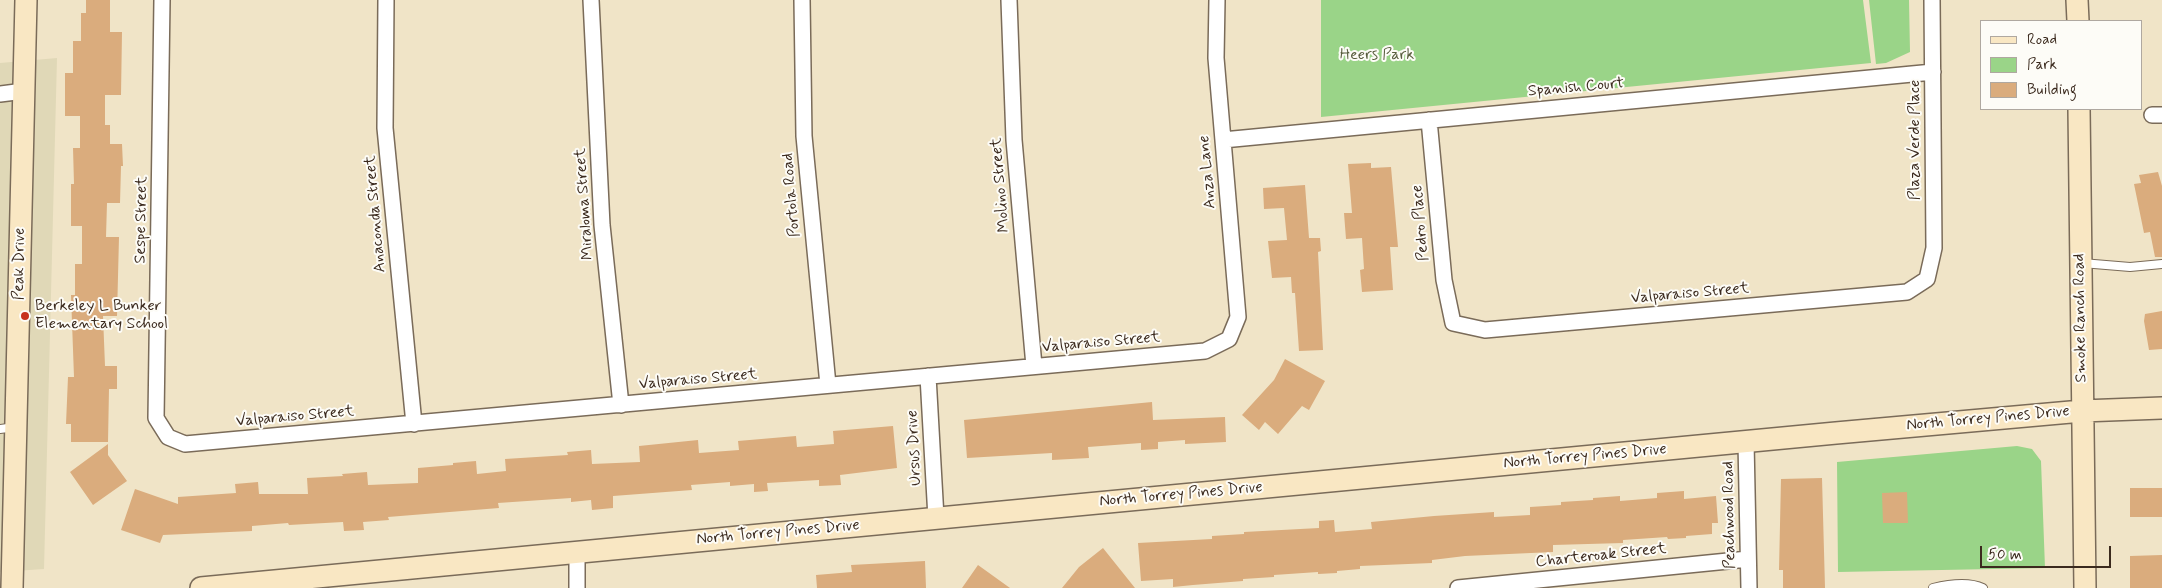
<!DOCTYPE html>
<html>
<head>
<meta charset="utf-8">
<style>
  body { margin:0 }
  #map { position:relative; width:2162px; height:588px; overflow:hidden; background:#f0e4c7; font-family:Mynerve,sans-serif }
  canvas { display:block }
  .legend { position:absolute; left:1980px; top:20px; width:162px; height:90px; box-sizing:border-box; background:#fdfcf7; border:1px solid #afa8a0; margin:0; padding:6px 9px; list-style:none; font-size:15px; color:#3b2a1e }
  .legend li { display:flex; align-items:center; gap:10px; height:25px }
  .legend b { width:25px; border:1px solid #afa8a0 }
  .scale { position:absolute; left:1980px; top:546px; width:131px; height:22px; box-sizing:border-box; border:2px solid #3b2a1e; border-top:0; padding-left:6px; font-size:15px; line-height:18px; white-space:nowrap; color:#3b2a1e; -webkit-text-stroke:4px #fdfcf7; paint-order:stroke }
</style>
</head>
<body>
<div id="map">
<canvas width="2162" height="588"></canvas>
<ul class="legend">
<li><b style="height:6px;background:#f9e7c3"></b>Road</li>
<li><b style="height:14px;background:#9ad488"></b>Park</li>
<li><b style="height:14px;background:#daac7d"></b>Building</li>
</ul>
<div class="scale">50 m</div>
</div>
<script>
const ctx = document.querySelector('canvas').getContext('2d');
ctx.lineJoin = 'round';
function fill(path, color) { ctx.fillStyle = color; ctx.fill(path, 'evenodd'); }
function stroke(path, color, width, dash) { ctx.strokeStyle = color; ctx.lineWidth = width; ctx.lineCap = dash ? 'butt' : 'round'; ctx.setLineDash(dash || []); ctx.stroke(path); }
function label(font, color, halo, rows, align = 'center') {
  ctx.font = font + ' Mynerve,sans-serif'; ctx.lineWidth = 4; ctx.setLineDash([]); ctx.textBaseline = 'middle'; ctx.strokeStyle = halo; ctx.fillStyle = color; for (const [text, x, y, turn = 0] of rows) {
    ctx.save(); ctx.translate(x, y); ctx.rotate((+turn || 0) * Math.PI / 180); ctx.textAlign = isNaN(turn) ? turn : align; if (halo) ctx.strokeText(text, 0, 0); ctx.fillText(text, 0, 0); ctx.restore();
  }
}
const built = new Path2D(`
  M57 58 44 569 0 572V63Z`);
const green = new Path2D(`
  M1321 0H1863L1871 63 1321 117Z
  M1869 0H1909L1910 52 1886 63 1876 64Z
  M2017 446 2032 449 2041 461 2045 568 1838 572 1837 462Z`);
const building = new Path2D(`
  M86 0H110V32H122L121 95H105V125H110V144H122L123 166H121L120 203H107L106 237H119L117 316H103L105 366H117V389H109L108 442H71V424H66L68 377H74L71 295H75V264H82V226H71V184H74L73 148H80V116H65V73H73V41H81V13H86Z
  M1371 163V168L1391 167 1398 247H1390L1393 290 1362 292 1360 270 1364 269 1362 238 1346 239 1344 213H1352L1348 164Z
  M2158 172 2162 186V257H2155L2150 232 2144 233 2134 184 2141 183 2139 175Z
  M1305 185 1309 238H1320L1321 251 1318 252 1323 350 1299 351 1295 293H1292L1291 277 1272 278 1268 241 1287 240 1284 208 1264 209 1263 188Z
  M2162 311V349L2149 350 2144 321 2145 314Z
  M1285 359 1325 381 1309 410 1302 406 1278 434 1265 422 1259 430 1242 415 1274 380Z
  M1152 402 1153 420 1225 417 1226 442 1185 444V440L1158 442V449L1141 450V443L1088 447 1089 458 1052 460V453L967 458 964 420Z
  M893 426 897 468 840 475 841 485 819 486V480L767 483 768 491 754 492V484L730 486V482L691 485 692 490 613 496V508L592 510 591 500 571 502V498L498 503 499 508 388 517 389 520 363 522 364 530 344 531 343 522 289 525 288 523 252 526V531L163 535 160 543 121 530 135 489 178 504V497L236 493 235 484 258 482 259 494H308L307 478 343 476 342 474 367 472 368 485 418 483V468L453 465V463L476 461 477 474 506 471 505 459 568 455 567 452 591 450 592 464 640 462 639 446 698 440 699 453 739 450 738 441 796 436 797 447 834 444 833 431Z
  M108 444V455L127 481 93 505 70 472Z
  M1822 478 1825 588H1783V570H1779L1781 479Z
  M2130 488H2162V517H2130Z
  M1684 491V499L1716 496 1718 523H1712V534L1686 536V538L1668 539 1667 537 1623 540V543L1553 545V552L1465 556 1432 560V563L1360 566V569L1337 571V573L1318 574V572L1274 575V577L1243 579V581L1193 585 1173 587V579L1141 581 1138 543 1212 539V536L1244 534V532L1319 528V521L1334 520 1335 532 1372 529 1371 522 1434 516 1494 512V517L1530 515V507L1561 505V502L1593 500V498L1620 496V501L1657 498V493Z
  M1907 492 1908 523H1883L1882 493Z
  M1103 548 1135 588H1062L1079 567Z
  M2162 555V588H2130V556Z
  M925 561 926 588H817L816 575 852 572 851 565Z
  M978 565 1010 588H962Z`);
const lane = new Path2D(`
  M2082 263 2130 267 2162 264
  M0 429 15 427
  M1933 588C1949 584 1968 581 1983 588`);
const street = new Path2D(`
  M162 0 156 418 168 437 185 444 1205 351 1229 339 1238 317 1216 58 1217 0
  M386 0 385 128 414 424
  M591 0 602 225 621 405
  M802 0 804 136 828 385
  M1009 0 1014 140 1034 366
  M0 94 24 91
  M2152 115H2162
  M1429 120 1444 280 1453 323 1485 330 1907 292 1927 279 1934 248 1932 0
  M1223 140 1933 72
  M928 376 936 518
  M1746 442 1749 588
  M577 588V552
  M1458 588 1748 559`);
const secondary = new Path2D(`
  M2077 0 2078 21
  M2079 109 2085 588
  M12 588 26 0
  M201 588 1836 433 2082 411 2162 408`);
const markers = [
  [25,316,5,"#c8321e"]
];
const parkNames = [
  ["Heers Park",1377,56]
];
const streetNames = [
  ["Spanish Court",1576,88,-5],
  ["Plaza Verde Place",1916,140,-90],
  ["Anza Lane",1208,172,-95],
  ["Molino Street",1001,185,-95],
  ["Portola Road",792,195,-95],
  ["Miraloma Street",585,204,-94],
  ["Anaconda Street",376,214,-95],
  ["Sespe Street",142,220,-89],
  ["Pedro Place",1421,223,-95],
  ["Peak Drive",20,264,-89],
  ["Valparaiso Street",1690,294,-5],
  ["Smoke Ranch Road",2081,318,-91],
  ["Valparaiso Street",1101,343,-5],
  ["Valparaiso Street",698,380,-5],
  ["Valparaiso Street",295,417,-5],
  ["North Torrey Pines Drive",1988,419,-5],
  ["Ursus Drive",915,448,-93],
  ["North Torrey Pines Drive",1585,457,-5],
  ["North Torrey Pines Drive",1181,495,-5],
  ["Peachwood Road",1730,515,-91],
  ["North Torrey Pines Drive",778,533,-5],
  ["Charteroak Street",1601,556,-6]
];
const poiNames = [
  ["Berkeley L Bunker",35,307],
  ["Elementary School",35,325]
];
fill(built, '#e0d8b7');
fill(green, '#9ad488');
fill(building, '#daac7d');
stroke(lane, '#7a6b59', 10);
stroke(street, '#7a6b59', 18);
stroke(secondary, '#7a6b59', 24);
stroke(lane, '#fff', 8);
stroke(street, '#fff', 15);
stroke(secondary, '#f9e7c3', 21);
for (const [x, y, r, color] of markers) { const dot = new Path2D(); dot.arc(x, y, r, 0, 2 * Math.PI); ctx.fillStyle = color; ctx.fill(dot); stroke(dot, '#fdfcf7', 2); }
label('16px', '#585d3e', '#fdfcf7', parkNames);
label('16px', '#3b2a1e', '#fdfcf7', streetNames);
label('16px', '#3b2a1e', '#fdfcf7', poiNames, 'left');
</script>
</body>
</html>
